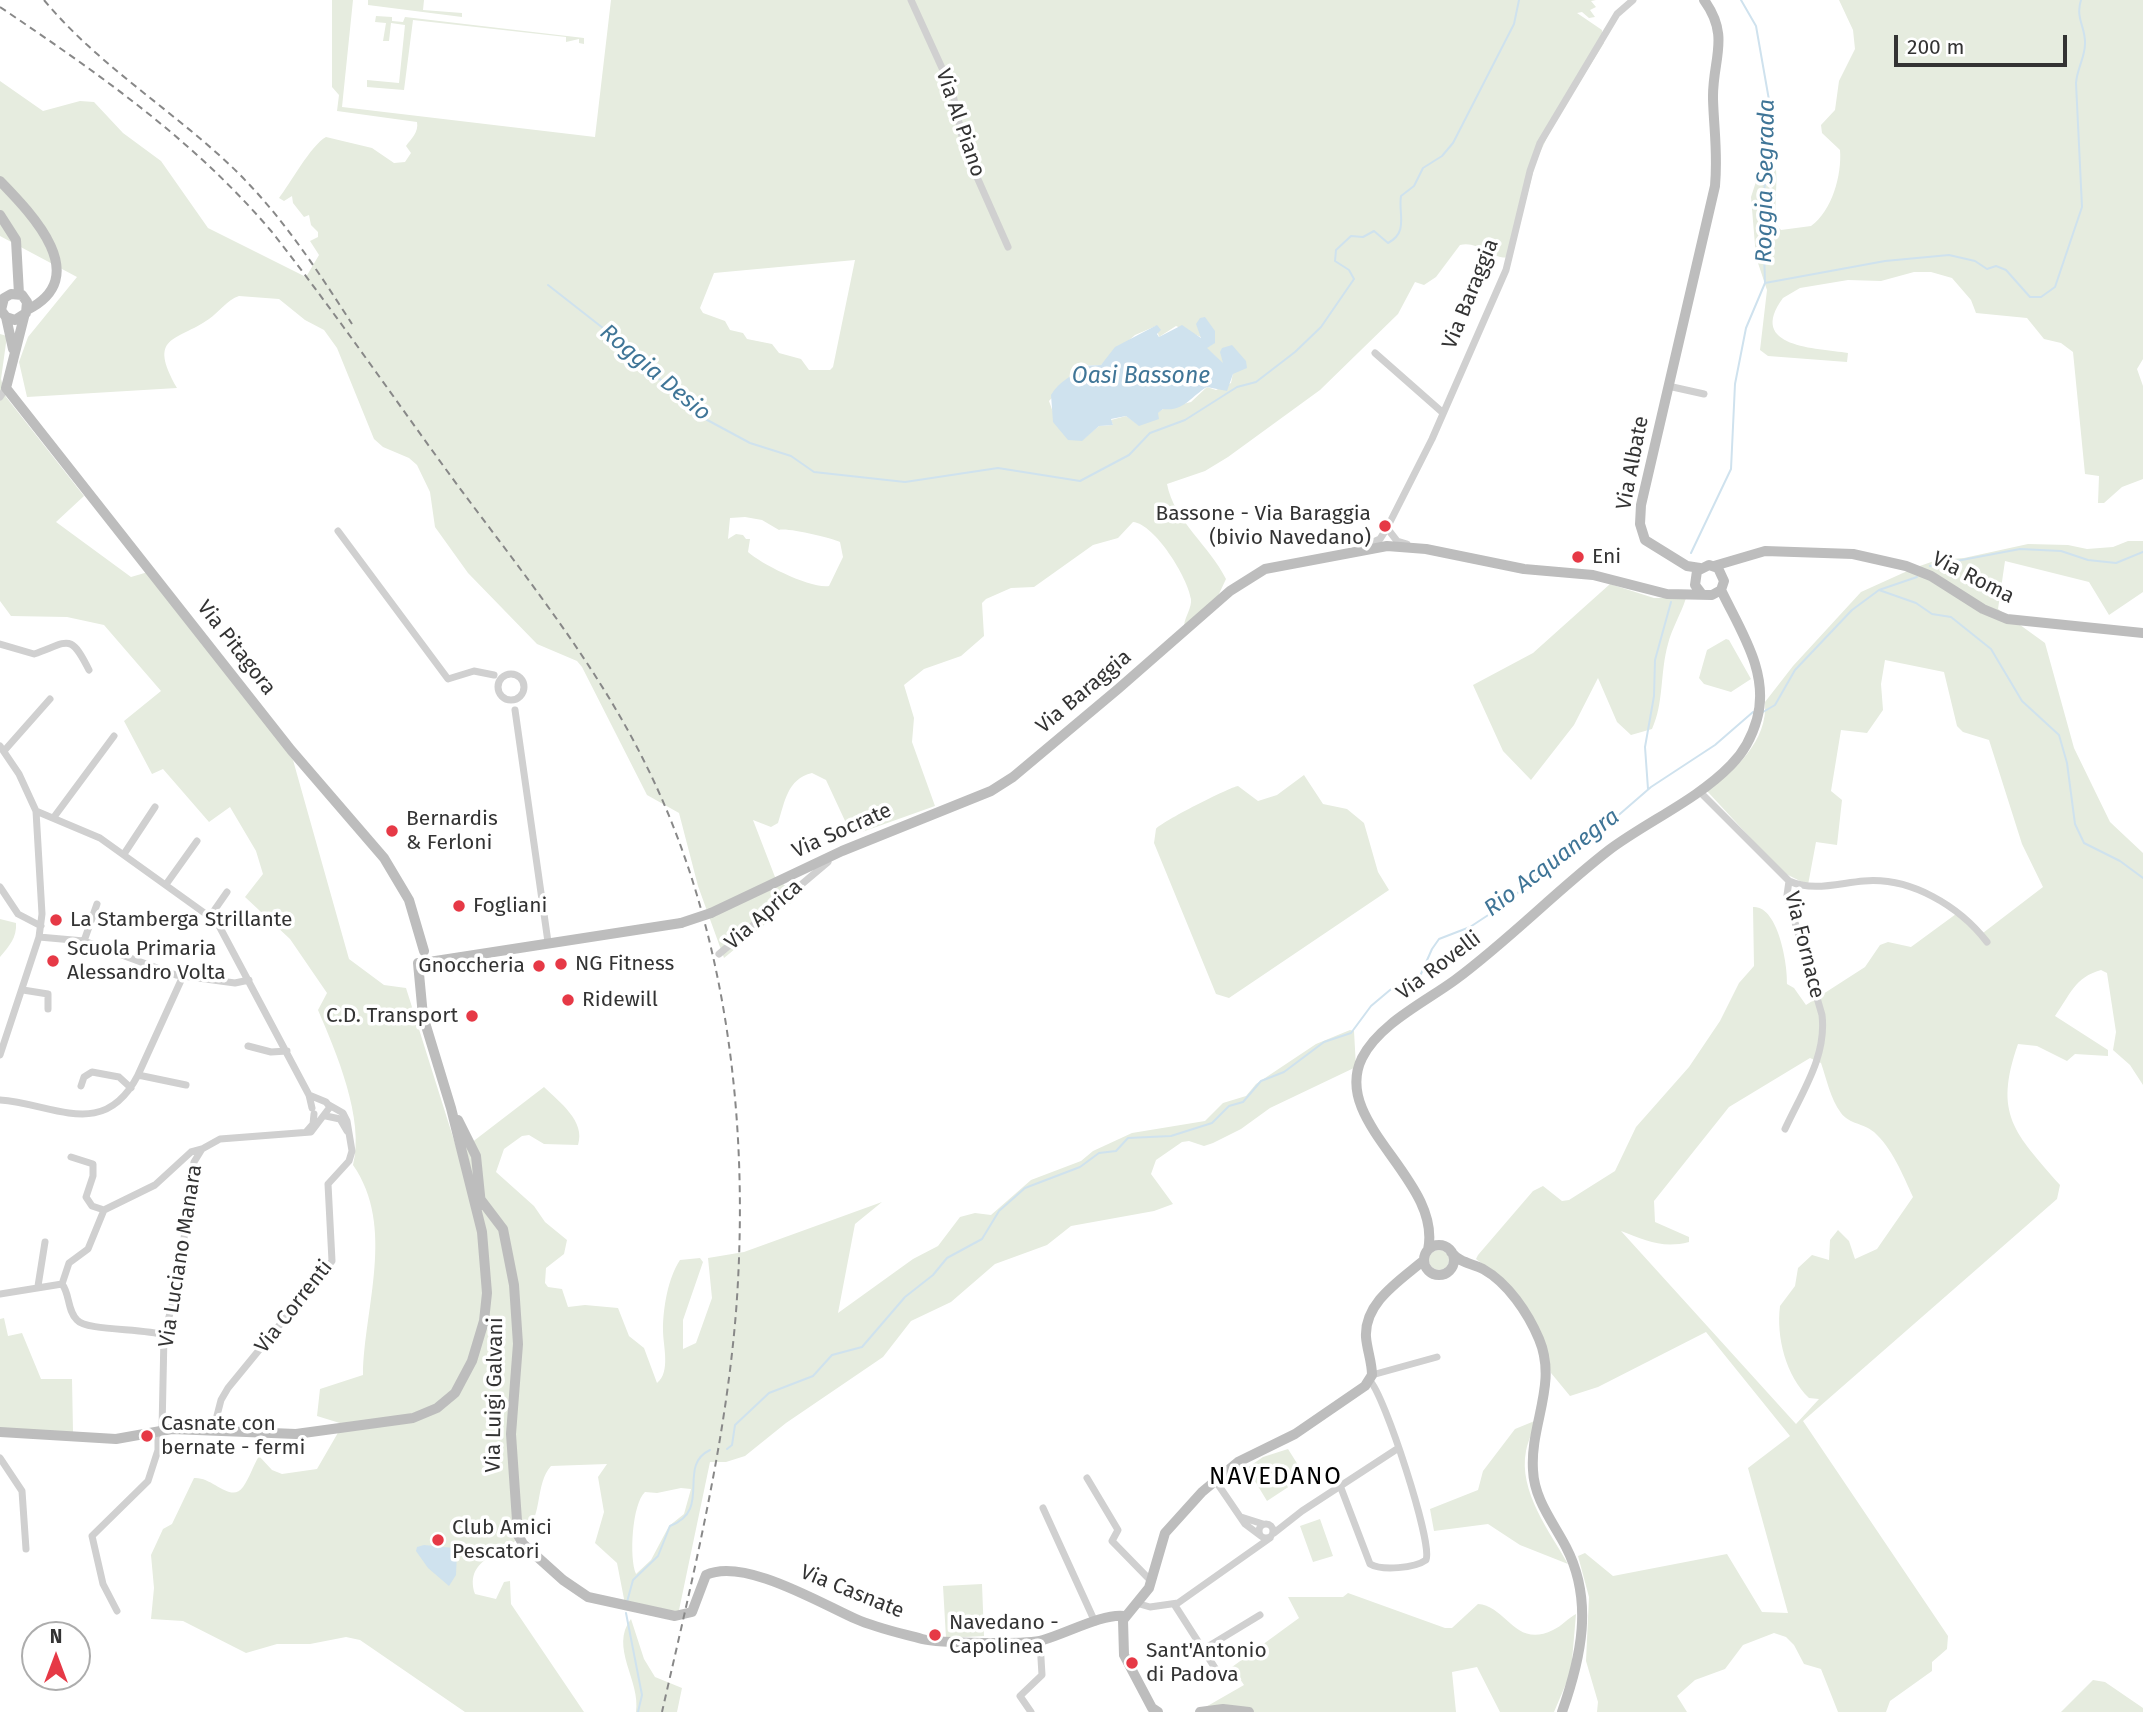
<!DOCTYPE html>
<html>
<head>
<meta charset="utf-8">
<style>
  body { margin:0 }
  #map { position:relative; width:2143px; height:1712px; overflow:hidden; background:#fff; font-family:"Fira Sans",sans-serif }
  canvas { display:block }
  .north { position:absolute; left:21px; top:1621px; width:70px; height:70px; box-sizing:border-box; background:#fff; border:2px solid #adadad; border-radius:50%; rotate:0deg; font-size:19px; font-weight:700; line-height:28px; text-align:center; color:#333 }
  .north::after { content:''; display:block; margin:auto; width:24px; height:32px; background:#e63946; clip-path:polygon(50% 0,100% 100%,50% 72%,0 100%) }
  .scale { position:absolute; left:1894px; top:35px; width:173px; height:32px; box-sizing:border-box; border:4px solid #333; border-top:0; padding-left:9px; font-size:21px; line-height:24px; white-space:nowrap; color:#333; -webkit-text-stroke:5px #fff; paint-order:stroke }
</style>
</head>
<body>
<div id="map">
<canvas width="2143" height="1712"></canvas>
<div class="north">N</div>
<div class="scale">200 m</div>
</div>
<script>
const ctx = document.querySelector('canvas').getContext('2d');
ctx.lineJoin = 'round';
function fill(path, color) { ctx.fillStyle = color; ctx.fill(path, 'evenodd'); }
function stroke(path, color, width, dash) { ctx.strokeStyle = color; ctx.lineWidth = width; ctx.lineCap = dash ? 'butt' : 'round'; ctx.setLineDash(dash || []); ctx.stroke(path); }
function label(font, color, halo, rows, align = 'center') {
  ctx.font = font + ' "Fira Sans",sans-serif'; ctx.lineWidth = 7; ctx.setLineDash([]); ctx.textBaseline = 'middle'; ctx.strokeStyle = halo; ctx.fillStyle = color; for (const [text, x, y, turn = 0] of rows) {
    ctx.save(); ctx.translate(x, y); ctx.rotate((+turn || 0) * Math.PI / 180); ctx.textAlign = isNaN(turn) ? turn : align; if (halo) ctx.strokeText(text, 0, 0); ctx.fillText(text, 0, 0); ctx.restore();
  }
}
const green = new Path2D(`
  M332 0H353L342 107 595 137 611 0H1596L1591 1 1596 7 1590 10 1595 17 1589 18 1582 12 1577 13 1602 30 1604 43 1553 125 1536 161 1511 257C1491 261 1479 240 1460 245L1436 277 1424 285 1415 282 1398 314 1320 390 1228 457 1205 471 1167 484C1174 521 1210 546 1226 579L1218 596 1184 626C1185 616 1192 608 1191 599 1188 578 1155 524 1133 522L1118 538 1093 545 1034 587 1011 588 986 599 982 603 984 636 961 656 924 669 904 685 914 718 912 742 935 806 862 832H853L846 823 826 780 812 773C787 779 785 802 778 823L771 827 753 820 775 877 798 897 724 958 698 886 679 813 647 795 582 667 577 661 537 644 468 573 435 527 430 492 417 465 409 458 383 447 374 439 337 348 324 330 305 320 279 299 239 296C227 300 219 312 209 319 176 342 147 335 177 388L27 397 19 362 28 337 77 277 0 236V81L43 111 80 101 94 102 123 133 161 161 208 228 306 277 319 255 310 241 318 237V232L311 225 309 215 304 217 293 203 292 196 284 201 279 198C290 184 311 145 326 137L372 148 394 163 405 162 411 153 406 146C411 139 419 132 417 122L337 111 339 95 332 87ZM855 260 833 367 830 370H809L801 359 779 353 772 344 747 339 743 333 730 330 725 321 703 313 700 308 714 273ZM1156 326 1159 337 1176 326 1214 343 1206 348 1233 373 1231 383 1216 390 1207 387 1191 402 1163 409 1139 425 1126 416 1111 420 1113 425 1099 426 1082 440 1055 418 1049 401 1082 366 1101 365 1135 335ZM745 517 762 520 779 530C786 527 832 538 840 542L843 557 829 586C811 589 761 564 748 552L750 539H746L743 535 736 534 728 539 730 518Z
  M368 0H424L423 10 462 13V17L368 5Z
  M1839 0H2143V359L2137 369 2143 386V479L2122 487 2104 503H2098L2099 476 2085 474 2073 352 2061 343 2044 339 2027 318 1976 313 1971 300 1952 278 1931 272H1914L1881 281 1848 280 1800 288 1783 298C1746 348 1817 348 1848 353L1847 362 1768 356 1760 350 1767 290 1756 257 1751 197 1763 160 1768 155 1773 156C1782 177 1769 219 1781 230L1811 226C1832 211 1842 175 1840 150L1822 133 1821 125 1835 110 1839 81 1855 49 1853 30Z
  M376 16 392 17V21L403 22 405 17 584 38V44L579 43V39L566 42V37L413 20 404 90 367 87V80L399 83 405 25 391 23 389 41H383L386 23 375 22Z
  M0 334 7 336 1 379 6 397 84 496 56 522 131 577 148 572 293 760 349 959 384 985 406 988 458 1153 544 1087C559 1102 586 1121 578 1145L544 1144 529 1135 522 1136 504 1149 496 1172 534 1206 545 1222 567 1240 564 1254 546 1268 545 1283 548 1287 562 1289 568 1307 585 1305 618 1308 629 1336 644 1348 657 1383C671 1372 663 1346 663 1330 663 1308 668 1278 680 1260L700 1258 703 1262 683 1320V1349L696 1343 712 1298 708 1258 744 1252 882 1202 855 1224 838 1313 913 1259 938 1246 960 1217 975 1213 991 1215 1031 1180 1081 1161 1093 1151 1132 1133 1205 1121 1223 1103 1246 1096 1256 1084 1316 1044 1350 1030 1354 1031 1356 1067 1270 1108 1241 1129 1213 1143 1204 1146 1189 1141 1182 1142 1156 1160 1151 1174 1173 1204 1154 1211 1071 1226 1047 1245 995 1264 951 1302 911 1321 883 1357 786 1423 745 1456 726 1462H710L678 1615 625 1604 617 1563 595 1543 604 1512 598 1477 607 1464 551 1466C535 1484 543 1514 526 1532 506 1554 463 1557 475 1594L496 1599 504 1582 510 1581 511 1604 584 1712H465L360 1640 346 1637 310 1644H277L246 1653 183 1621 151 1619 154 1588 151 1555 163 1529 172 1524 194 1478C212 1476 231 1504 243 1487 250 1477 253 1466 259 1456L272 1470 282 1474 317 1469 343 1424 317 1416 320 1389 363 1375C364 1307 396 1227 353 1165 365 1119 336 1052 318 1010L327 993 290 939 245 897 263 874 256 851 230 807 209 822 163 769 152 774 124 721 161 691 104 625 67 617 11 616 0 601ZM681 1488 691 1489 684 1514 669 1526 651 1560 636 1574C629 1558 632 1504 645 1492L657 1493Z
  M2128 541H2143V592L2109 615 2089 582 2005 561 1998 609 2045 643 2074 748 2110 822 2143 853V1085L2130 1065 2113 1050 2116 1032 2107 973 2101 970C2075 977 2070 995 2055 1016L2108 1050V1056L2075 1054 2067 1061 2037 1046 2018 1044C1993 1115 2015 1133 2060 1185L2057 1199 1803 1421 1948 1636 1947 1649 1932 1662V1671L1890 1701 1886 1712H1838L1821 1669 1804 1664 1794 1645 1786 1637 1774 1633 1743 1645 1725 1669 1695 1680 1677 1696 1687 1712H1597L1598 1702 1586 1661 1589 1597 1578 1556 1585 1553 1613 1576 1727 1554 1762 1612 1788 1613 1748 1468 1790 1436 1706 1332 1598 1387 1570 1396 1551 1373 1540 1331 1512 1287 1476 1259 1478 1255 1533 1191 1543 1186 1562 1201 1569 1200 1615 1171 1636 1127 1689 1067 1720 1021 1739 983 1754 966 1753 907C1778 905 1788 965 1787 984L1794 988 1806 1005 1865 967 1880 945 1888 942 1911 947 1956 914 1979 936 2043 887 2022 844 1989 740 1963 732 1957 726 1944 672 1885 660 1881 684 1883 710 1867 733 1841 730 1831 791 1842 800 1837 845 1816 842 1808 885 1782 872 1707 791C1735 770 1768 741 1765 702L1793 666 1861 592 1914 568 1937 560 1964 558 2028 544 2068 545 2087 549 2113 547ZM1810 1058 1821 1063C1827 1080 1830 1098 1841 1113 1849 1124 1863 1123 1874 1132 1892 1148 1903 1175 1913 1197L1877 1249 1855 1259 1849 1241 1838 1230 1830 1240 1829 1260 1812 1255 1798 1268 1795 1286 1780 1306C1776 1337 1786 1376 1809 1398L1819 1399 1796 1424 1621 1231C1645 1240 1662 1249 1689 1242V1237L1655 1222 1654 1201 1729 1107Z
  M1610 584 1654 598H1686C1681 614 1672 628 1668 644 1660 672 1664 703 1652 729L1631 735 1617 722 1598 678 1574 725 1531 780 1503 751 1473 685 1533 653Z
  M1726 639 1729 640 1751 679 1731 692 1704 684 1699 678 1707 650Z
  M1304 775 1323 804 1347 809 1364 823 1378 872 1389 890 1229 998 1216 994 1154 843 1156 829C1161 822 1230 787 1238 786L1258 801 1277 795Z
  M0 919 16 923C17 938 9 946 0 957Z
  M1429 1260a10 10 0 1 1 20 0a10 10 0 1 1-20 0Z
  M4 1318 8 1336 22 1333 41 1379H72L73 1432 0 1428V1319Z
  M1537 1420C1533 1430 1528 1441 1526 1451 1518 1491 1550 1532 1568 1564L1520 1545 1488 1524 1434 1531 1430 1509 1478 1490 1483 1471 1515 1429Z
  M1288 1449 1305 1476 1267 1501 1247 1468 1263 1457Z
  M1320 1519 1333 1556 1313 1562 1300 1526Z
  M982 1584 984 1636 946 1638 943 1586Z
  M1348 1593 1445 1628H1452L1478 1604C1507 1606 1515 1649 1553 1630 1562 1626 1568 1618 1576 1614L1571 1672 1554 1712H1500L1477 1667 1452 1672 1456 1712H1197L1244 1685 1232 1667 1299 1618 1288 1597H1343Z
  M631 1619 644 1659 655 1677 682 1688 677 1712H636C641 1681 609 1647 631 1619Z
  M2093 1680 2105 1682 2143 1708V1712H2061Z`);
const water = new Path2D(`
  M1205 317 1215 331V343L1207 348 1223 363 1220 352 1222 348 1232 345 1246 361 1247 368 1233 374 1227 391 1207 387C1191 396 1184 412 1163 409L1158 413 1159 419 1139 426 1126 416 1111 419 1113 425 1099 426 1082 441 1068 440 1053 422 1051 395C1059 381 1071 378 1082 366L1101 365 1115 347 1157 325 1161 330 1157 334 1159 337 1182 325 1201 338 1196 324 1200 318Z
  M424 1545 454 1548 457 1552 456 1575 449 1586 428 1568 416 1551 417 1547Z`);
const stream = new Path2D(`
  M1765 283 1885 261 1949 255 1975 261 1987 269 1996 266 2006 270 2030 297H2041L2055 287 2082 207 2076 83C2077 69 2085 57 2085 44 2086 28 2075 18 2081 0
  M548 285 617 339 698 415 750 443 791 456 814 472 905 482 998 468 1080 481 1129 455 1150 433 1185 420 1237 387 1256 382 1295 352 1321 327 1354 279 1349 270 1335 261 1336 250 1351 236 1363 237 1374 231 1388 243C1409 232 1398 214 1401 196L1414 186 1423 168 1442 156 1453 143 1514 24 1519 0
  M1691 553 1731 469 1735 384 1746 328 1765 283 1763 218 1769 100 1756 26 1741 0
  M1930 566 2020 549 2061 551 2088 560 2116 563 2143 552
  M1879 590 1916 603 1932 614 1951 617 1991 649 2022 701 2059 735 2067 763 2075 824 2084 843 2120 861 2143 878
  M1763 712 1775 705 1795 670 1852 610 1879 590 1917 577
  M1648 789 1645 747 1654 696 1655 660 1671 602
  M727 1449 732 1445 735 1425 769 1393 813 1376 832 1355 862 1347 905 1297 933 1275 947 1258 982 1239 999 1211 1025 1188 1080 1167 1099 1153 1116 1151 1128 1138 1171 1136 1212 1123 1229 1106 1243 1102 1261 1081 1284 1072 1324 1042 1351 1033 1371 1006 1390 990 1420 976 1432 949 1439 939 1470 927 1508 902 1552 861 1591 839 1651 787 1715 745 1753 712
  M627 1602 633 1580 658 1556 670 1526C713 1510 676 1466 710 1450
  M626 1613 642 1695 638 1712`);
const street = new Path2D(`
  M911 0 952 90 965 150 1008 247
  M1375 353 1442 412
  M1668 386 1704 394
  M0 397 6 388
  M1387 528 1397 541 1407 544
  M338 531 448 679 474 671 494 675
  M1362 547 1380 539 1387 528 1432 439 1506 270 1530 171 1540 143 1617 14 1633 0
  M0 644 34 654C69 642 70 632 89 670
  M498 687a13 13 0 1 1 26 0a13 13 0 1 1-26 0Z
  M515 710 548 942
  M0 746 19 774 36 811 42 914 39 937 0 1055
  M4 751 50 699
  M1699 791 1789 881C1813 892 1839 883 1864 881 1911 877 1959 906 1987 942
  M36 811 100 838 217 922 309 1095 312 1108
  M54 817 114 736
  M124 854 155 807
  M167 883 197 841
  M0 887 18 914 41 926
  M211 915 227 892
  M39 937 84 941 176 975 235 983 249 980
  M84 941 97 904
  M719 954 828 862
  M183 976 138 1075 186 1085
  M23 990 48 994V1009
  M248 1046 271 1052 287 1051
  M81 1086 84 1077 92 1072 119 1077 131 1088
  M0 1100C55 1104 104 1141 138 1075
  M326 1116 340 1119 347 1131
  M1785 1129C1802 1092 1827 1056 1822 1015L1787 895 1789 881
  M306 1132 313 1124 314 1114
  M71 1157 93 1164V1176L86 1197 92 1206 104 1210
  M62 1284 69 1263 88 1249 104 1210 155 1185 191 1152 202 1149
  M62 1284C70 1294 67 1310 77 1320 86 1331 144 1328 164 1335
  M38 1286 45 1242
  M0 1294 62 1284
  M1372 1375 1437 1357
  M162 1430 164 1335 178 1284 194 1162 202 1149 220 1139 311 1132 330 1107 326 1102 309 1095
  M213 1431 221 1400 228 1388 332 1261 328 1184 349 1161 352 1151 347 1121 343 1113 329 1105
  M0 1458 22 1491 26 1549
  M1087 1478 1118 1530 1112 1541 1151 1581
  M1215 1480 1245 1524 1261 1536
  M1341 1488 1370 1564C1382 1571 1415 1568 1426 1560 1433 1543 1384 1394 1370 1381
  M1043 1508 1095 1622
  M1241 1517 1263 1524
  M1259 1531a7 7 0 1 1 14 0a7 7 0 1 1-14 0Z
  M1274 1533 1302 1511 1397 1449
  M1136 1603 1150 1607 1178 1603 1270 1538
  M1174 1604 1215 1668
  M117 1611 103 1584 92 1536 148 1481 158 1450V1431
  M1204 1649 1260 1615
  M1031 1712 1020 1696 1042 1675 1040 1642`);
const secondary = new Path2D(`
  M0 181C31 213 94 277 27 310
  M0 215 16 240 19 294
  M0 309 6 317 15 320 26 313 27 302 22 295 11 294 4 298 1 310
  M6 317 13 349
  M24 317 6 388 291 750 384 858 409 900 424 951
  M1714 566 1765 551 1853 554 1906 566 1931 576 1983 609 2007 619 2143 633
  M1700 568 1687 566 1645 540 1640 524 1641 505 1715 186C1718 153 1714 131 1713 99 1712 60 1731 37 1704 0
  M711 913 842 851 991 791 1013 777 1118 689 1230 591 1265 569 1387 546 1426 549 1524 569 1593 575 1667 594 1712 595 1721 590 1724 581 1718 568 1709 565 1697 571 1695 585 1701 593
  M429 962 681 923
  M458 1120 476 1156 481 1205
  M481 1200 503 1229 514 1285 518 1344 511 1434 518 1535 523 1544 563 1580 588 1597 675 1616 692 1612 706 1575C743 1557 820 1603 856 1619 876 1628 900 1633 922 1639 938 1643 1027 1645 1043 1640 1065 1634 1104 1613 1124 1616
  M1424 1260a15 15 0 1 1 30 0a15 15 0 1 1-30 0Z
  M1428 1250C1443 1180 1330 1123 1362 1058 1379 1024 1425 1002 1455 980 1509 940 1556 891 1609 850 1648 821 1697 800 1731 765 1744 752 1752 737 1757 719 1770 673 1740 630 1721 590
  M1451 1252C1460 1263 1471 1263 1483 1269 1508 1283 1528 1313 1539 1339 1558 1384 1530 1424 1533 1470 1534 1499 1553 1522 1566 1547 1594 1601 1581 1658 1562 1712
  M0 1432 116 1439 172 1429 296 1434 413 1418 437 1408 455 1393 472 1361 484 1321 487 1293 482 1232 451 1108 423 1016 418 963
  M1158 1712 1152 1708 1124 1655 1123 1620 1149 1588 1165 1533 1202 1492 1238 1462 1295 1434 1365 1386 1372 1375C1372 1362 1367 1350 1366 1337 1364 1302 1401 1280 1424 1260
  M1200 1712 1223 1709 1249 1712`);
const rail = new Path2D(`
  M44 0C98 65 171 109 232 167 280 213 316 268 352 324
  M0 7C99 74 194 140 272 232 334 311 391 394 450 475 517 566 591 656 642 757 728 925 750 1126 736 1312 725 1448 692 1580 662 1712`);
const secondaryBridge = new Path2D(`
  M681 923 711 913`);
const markers = [
  [1385,526,7,"#e63946"],
  [1578,557,7,"#e63946"],
  [392,831,7,"#e63946"],
  [459,906,7,"#e63946"],
  [56,920,7,"#e63946"],
  [53,961,7,"#e63946"],
  [561,964,7,"#e63946"],
  [539,966,7,"#e63946"],
  [568,1000,7,"#e63946"],
  [472,1016,7,"#e63946"],
  [147,1436,7,"#e63946"],
  [438,1540,7,"#e63946"],
  [935,1635,7,"#e63946"],
  [1132,1663,7,"#e63946"]
];
const streetNames = [
  ["Via Al Piano",960,123,71],
  ["Via Baraggia",1471,294,-68],
  ["Via Albate",1633,463,-79],
  ["Via Roma",1973,578,27],
  ["Via Pitagora",236,648,52],
  ["Via Baraggia",1084,692,-40],
  ["Via Socrate",842,831,-24],
  ["Via Aprica",764,915,-41],
  ["Via Fornace",1804,945,76],
  ["Via Rovelli",1439,966,-37],
  ["Via Luciano Manara",181,1256,-81],
  ["Via Correnti",294,1307,-52],
  ["Via Luigi Galvani",495,1395,-89],
  ["Via Casnate",852,1592,22]
];
const poiNames = [
  ["Bassone - Via Baraggia",1371,514,"right"],
  ["(bivio Navedano)",1371,538,"right"],
  ["Eni",1592,557],
  ["Bernardis",406,819],
  ["& Ferloni",406,843],
  ["Fogliani",473,906],
  ["La Stamberga Strillante",70,920],
  ["Scuola Primaria",67,949],
  ["Alessandro Volta",67,973],
  ["NG Fitness",575,964],
  ["Gnoccheria",525,966,"right"],
  ["Ridewill",582,1000],
  ["C.D. Transport",458,1016,"right"],
  ["Casnate con",161,1424],
  ["bernate - fermi",161,1448],
  ["Club Amici",452,1528],
  ["Pescatori",452,1552],
  ["Navedano -",949,1623],
  ["Capolinea",949,1647],
  ["Sant'Antonio",1146,1651],
  ["di Padova",1146,1675]
];
const waterNames = [
  ["Roggia Segrada",1766,181,-89],
  ["Roggia Desio",655,373,40],
  ["Oasi Bassone",1141,377],
  ["Rio Acquanegra",1552,863,-37]
];
const quarterNames = [
  ["NAVEDANO",1276,1477]
];
fill(green, '#e6ecdf');
fill(water, '#cfe2ee');
stroke(stream, '#cfe2ee', 2);
stroke(street, '#d0d0d0', 7);
stroke(secondary, '#bdbdbd', 10);
stroke(rail, '#888', 2, [7, 5]);
stroke(secondaryBridge, '#bdbdbd', 10);
for (const [x, y, r, color] of markers) { const dot = new Path2D(); dot.arc(x, y, r, 0, 2 * Math.PI); ctx.fillStyle = color; ctx.fill(dot); stroke(dot, '#fff', 2.5); }
label('21px', '#333', '#fff', streetNames);
label('21px', '#333', '#fff', poiNames, 'left');
label('italic 23px', '#3f7597', '#fff', waterNames);
ctx.letterSpacing = '2px';
label('24px', '#000', '#fff', quarterNames);
ctx.letterSpacing = '0px';
</script>
</body>
</html>
